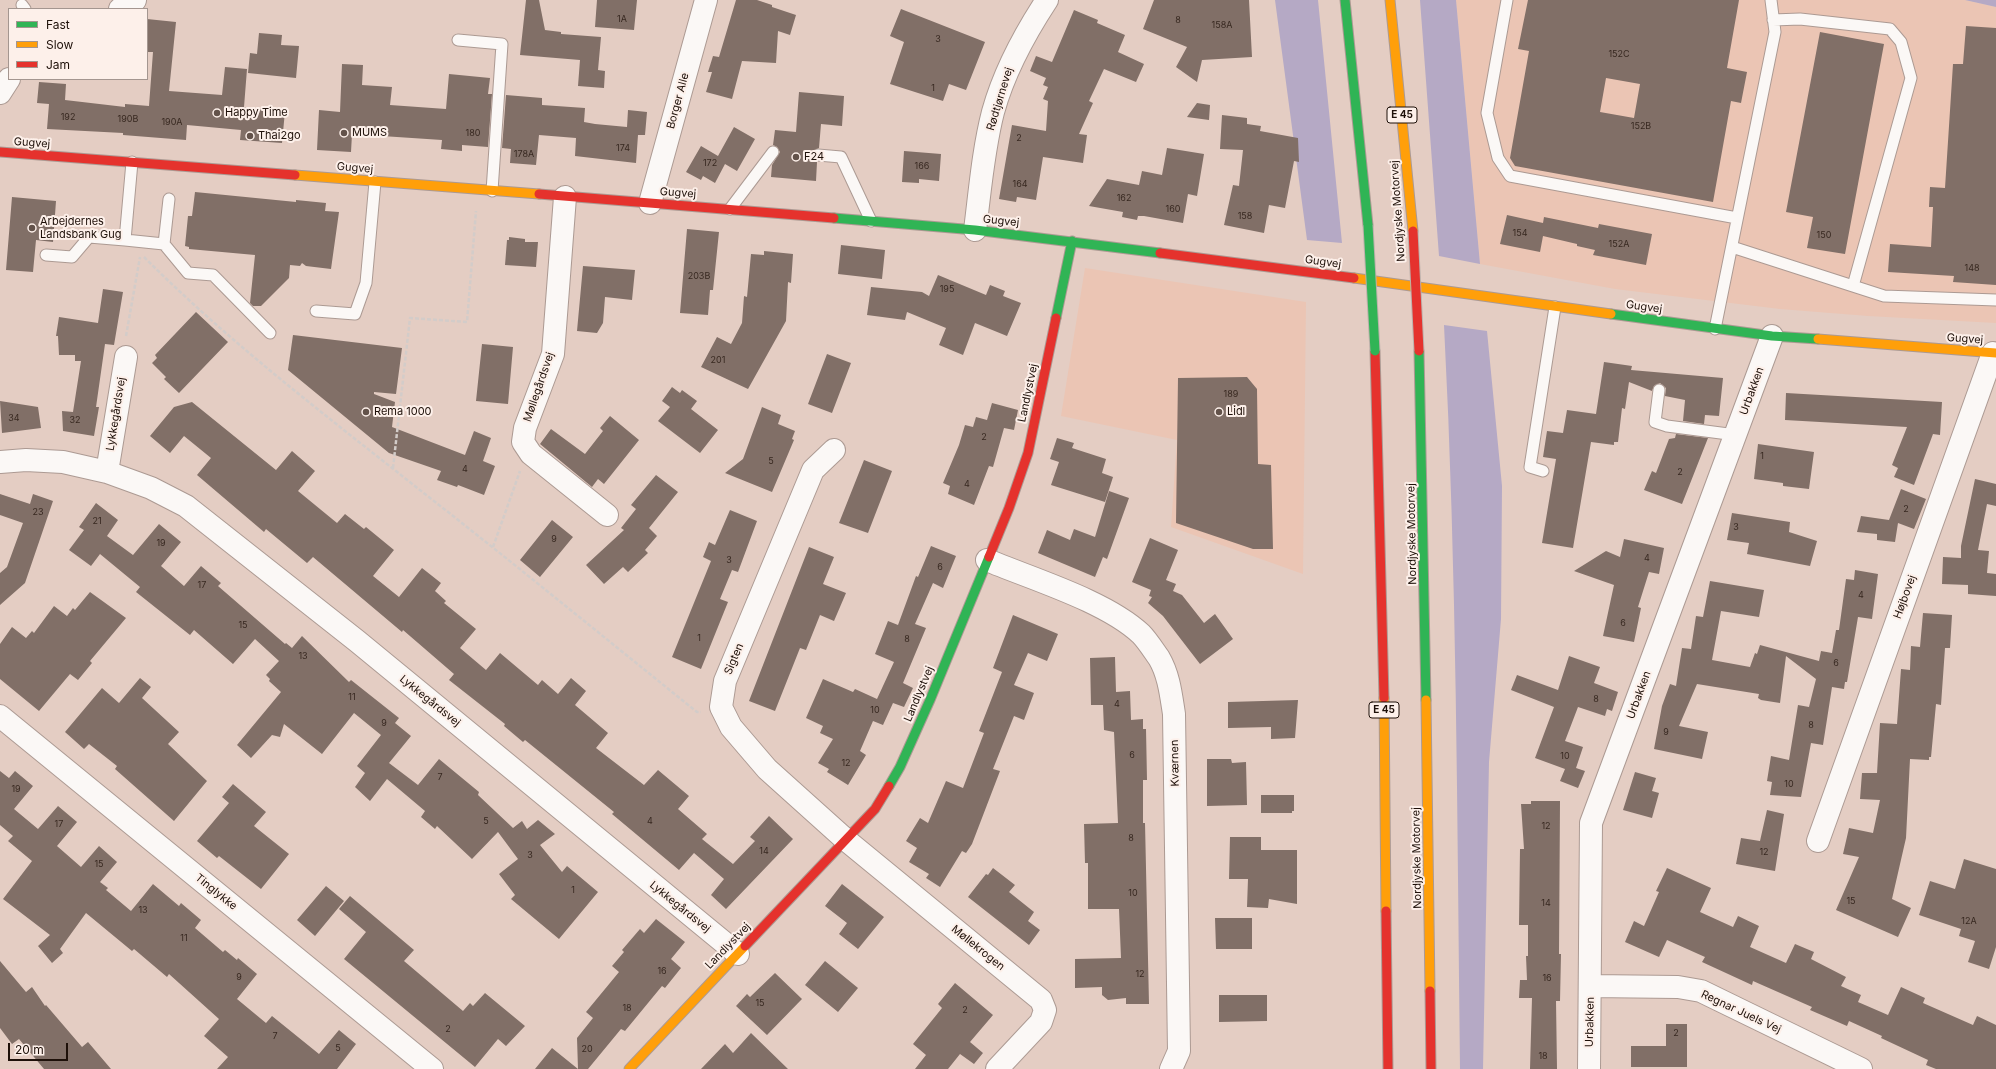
<!DOCTYPE html>
<html>
<head>
<meta charset="utf-8">
<style>
  body { margin:0 }
  #map { position:relative; width:1996px; height:1069px; overflow:hidden; background:#e4cdc3; font-family:Inter,sans-serif }
  canvas { display:block }
  .legend { position:absolute; left:8px; top:8px; width:140px; height:72px; box-sizing:border-box; background:#fdf0ea; border:1px solid #a49690; margin:0; padding:5px 7px; list-style:none; font-size:12px; color:#1e1009 }
  .legend li { display:flex; align-items:center; gap:8px; height:20px }
  .legend b { width:20px; border:1px solid #a49690 }
  .scale { position:absolute; left:8px; top:1043px; width:60px; height:18px; box-sizing:border-box; border:2px solid #1e1009; border-top:0; padding-left:5px; font-size:12px; line-height:14px; white-space:nowrap; color:#1e1009; -webkit-text-stroke:3px #fdf0ea; paint-order:stroke }
</style>
</head>
<body>
<div id="map">
<canvas width="1996" height="1069"></canvas>
<ul class="legend">
<li><b style="height:5px;background:#30b455"></b>Fast</li>
<li><b style="height:5px;background:#ff9f0a"></b>Slow</li>
<li><b style="height:5px;background:#e5322d"></b>Jam</li>
</ul>
<div class="scale">20 m</div>
</div>
<script>
const ctx = document.querySelector('canvas').getContext('2d');
ctx.lineJoin = 'round';
function fill(path, color) { ctx.fillStyle = color; ctx.fill(path, 'evenodd'); }
function stroke(path, color, width, dash) { ctx.strokeStyle = color; ctx.lineWidth = width; ctx.lineCap = dash ? 'butt' : 'round'; ctx.setLineDash(dash || []); ctx.stroke(path); }
function label(font, color, halo, rows, align = 'center') {
  ctx.font = font + ' Inter,sans-serif'; ctx.lineWidth = 4; ctx.setLineDash([]); ctx.textBaseline = 'middle'; ctx.strokeStyle = halo; ctx.fillStyle = color; for (const [text, x, y, turn = 0] of rows) {
    ctx.save(); ctx.translate(x, y); ctx.rotate((+turn || 0) * Math.PI / 180); ctx.textAlign = isNaN(turn) ? turn : align; if (halo) ctx.strokeText(text, 0, 0); ctx.fillText(text, 0, 0); ctx.restore();
  }
}
const built = new Path2D(`
  M1456 0H1965L1996 7V323L1868 316 1780 309 1615 289 1480 264Z
  M1085 268 1306 302 1303 574 1171 527 1177 440 1061 416Z`);
const forest = new Path2D(`
  M1275 0H1318L1342 243 1307 240Z
  M1420 0H1456L1480 264 1439 256Z
  M1965 0H1996V7Z
  M1444 325 1487 331 1502 486 1501 619 1489 762 1483 1069H1460C1457 821 1457 573 1444 325Z`);
const building = new Path2D(`
  M526 0H539L545 30 561 32V34L601 37 598 70 605 71 604 88 578 86 580 60 520 55Z
  M597 0H637L634 30 595 27Z
  M736 0H757L772 5V7L796 15 790 35 778 31 776 63 742 61 732 99 706 92 712 72H708L713 56 719 57Z
  M1154 0H1249L1252 57 1202 60 1197 82 1176 67 1187 47 1143 29Z
  M1528 0H1739L1727 68 1747 72 1741 103 1731 101 1713 202 1515 166 1510 158 1529 51 1518 49ZM1606 78 1640 84 1634 118 1600 112Z
  M901 9 985 42 966 90 949 84 943 101 890 84 904 42 890 36Z
  M1074 10 1098 20 1097 23 1125 35 1118 52 1144 64 1136 82 1104 69 1089 101 1093 103 1079 134 1087 135 1083 163 1043 157 1036 200 1017 197 1016 202 999 199 1012 125 1046 131 1048 101 1043 99 1048 87 1043 85 1046 78 1030 71 1036 56 1052 62Z
  M147 19 176 22 169 91 222 95 225 67 247 69 244 107 285 111 282 143 240 140 241 130 187 125 186 140 123 135V133L47 129 49 104 37 103 39 82 66 84 65 100 125 107V104L149 106 153 52H147Z
  M1966 26 1996 28V285L1953 282 1954 276 1888 272 1890 244 1931 247 1933 207H1929L1930 187 1945 188 1953 64H1963Z
  M1820 32 1884 44 1845 254 1807 248 1813 217 1786 212Z
  M259 33 282 35 281 45 299 46 296 78 248 73 250 53 257 54Z
  M342 64 363 65 362 85 392 87 390 105 446 109 449 74 490 78 488 94H492L488 147 462 145V151L441 149 442 140 352 134 351 152 317 150 319 110 340 112Z
  M799 92 844 96 842 126 821 124 819 148 813 151 811 155 814 160 817 162 816 181 771 177 772 165 780 152 777 147 773 145 775 130 796 132Z
  M506 95 542 98V105L585 108 584 122 595 124 627 127 628 110 647 112 645 135H638L636 163 575 156 576 138 539 135 536 165 510 163 511 149 502 148Z
  M1197 103 1210 105 1209 120 1187 117Z
  M1222 115 1247 118V124L1261 126 1260 131 1298 138 1299 162 1294 161 1285 208 1269 205 1264 233 1224 225 1233 185 1239 186 1243 150 1220 149Z
  M734 127 755 139 737 171 725 164 715 183 703 176 701 180 686 172 701 146 718 156Z
  M1167 148 1204 154 1197 196 1188 194 1183 223 1144 216H1138L1137 220 1122 217 1123 212 1089 206 1107 179 1139 185 1142 171 1162 175Z
  M904 151 941 154 939 181 919 179V183L902 182Z
  M195 192 296 202V200L326 203 325 211 339 212 331 269 306 266 302 263 300 266 290 265 289 278 261 306H253L250 303 255 255 189 249V247L185 246 188 216H192Z
  M12 197 56 201 53 242 36 240 33 272 6 270Z
  M1507 215 1543 223 1544 217 1598 228 1599 224 1652 234 1646 265 1593 255 1595 250 1577 246V244L1543 236 1540 252 1500 244Z
  M687 229 719 232 713 290H710L708 315 680 313Z
  M509 237 525 239V242H538L536 267 505 265 507 240H509Z
  M841 245 885 250 882 279 838 274Z
  M764 251 793 254 791 283 788 282 786 321 748 389 701 367 717 337 731 344 742 323 744 296 747 297 751 254 764 255Z
  M583 266 635 270 632 300 605 297 603 323 597 333 577 331Z
  M938 275 986 295 990 285 1005 291 1003 296 1021 303 1007 336 975 323 963 355 939 345 946 328 907 312 905 320 867 315 871 287 922 292 929 296Z
  M103 289 123 292 114 345 105 344 96 407H99L94 436 63 431 62 411 73 412 81 361H75V355H59L58 336H56L59 317 98 323Z
  M196 312 228 342 179 393 164 379 166 377 152 363 157 358 155 355Z
  M293 335 402 348 396 394 374 392V394L395 402 392 427 465 455 474 431 491 438 483 461 495 466 484 495 458 485 457 487 437 480 441 471 389 453 288 370Z
  M482 344 513 347 508 404 476 401Z
  M827 354 851 363 832 413 808 404Z
  M1604 362 1632 366 1631 370 1723 378 1719 416 1705 415 1704 424 1683 421 1685 400 1665 396 1666 388 1660 383 1654 386 1652 391 1629 382 1625 409 1622 408 1618 442H1614V445L1591 442 1573 548 1542 543 1556 459 1543 457 1547 431 1563 433 1567 410 1596 414Z
  M1247 377 1257 389 1258 464 1271 465 1273 549H1253L1176 523 1178 378Z
  M672 387 680 393 682 390 697 401 691 409 718 430 700 453 658 421 670 407 662 401Z
  M1786 393 1942 402 1940 435 1933 434 1914 485 1894 477 1898 468 1892 465 1907 427 1785 420Z
  M0 401 38 407 41 428 2 433Z
  M192 402 276 470 292 451 315 471 298 491 337 523 345 514 364 529 366 527 394 550 373 576 399 597 422 568 441 583 435 591 446 601 444 603 476 629 460 648 486 670 500 653 538 685 542 680 558 694 571 678 586 691 575 705 608 733 596 748 644 785 658 770 689 796 678 809 707 834 702 839 733 864 755 841 750 837 769 816 793 839 726 909 711 895 724 879 694 853 679 870 612 814 614 812 525 740 523 742 504 726 505 724 449 680 454 674 403 630 402 632 313 557 307 563 266 529 264 532 197 475 211 458 184 436 170 453 150 436 174 407Z
  M992 403 1018 410 1014 430 1004 428 993 467 989 466 974 505 948 494 950 486 943 483 959 445 965 425 973 427 976 417 987 420Z
  M762 407 781 415 778 424 795 431 792 439 794 440 772 492 725 473 743 459Z
  M610 416 639 440 604 484 598 479 592 487 540 444 551 429 585 454 603 431 600 428Z
  M1676 434 1708 438 1682 504 1644 490 1652 471 1656 473 1669 439 1675 438Z
  M1057 438 1074 443 1072 448 1106 459 1102 473 1113 477 1105 502 1051 485 1059 462 1050 459Z
  M1758 444 1814 452 1809 489 1783 486V483L1754 479Z
  M864 460 892 471 868 533 839 523Z
  M656 475 678 492 649 528 657 536 645 550 648 553 628 572 623 567 604 584 586 565 624 530 621 528 636 509 631 505Z
  M1975 479 1996 484V506L1987 504 1978 550 1989 551 1987 573 1996 574V596L1968 594V585L1942 584 1943 557 1961 558V546Z
  M1901 489 1926 499 1914 529 1898 523 1895 542 1877 540V534L1857 532 1861 516 1889 520Z
  M1109 491 1129 498 1107 559 1103 557 1095 577 1038 553 1047 530 1070 540 1074 529 1095 537Z
  M0 494 30 504 33 494 53 501 25 583 0 605V573L7 567 23 523 0 515Z
  M96 503 118 520 107 536 133 555 159 524 181 542 161 566 184 586 201 566 221 583 218 586 285 644 286 643 292 648 302 636 349 682 351 680 399 718 395 723 411 736 389 763 418 785 439 759 479 792 478 795 513 828 522 821 527 829 538 820 555 834 540 845 562 872 567 866 598 892 559 939 511 899 515 895 499 874 518 859 498 832 472 859 437 826 435 829 421 817 425 811 387 779 370 801 355 787 365 773 357 766 381 735 354 713 322 754 284 724 280 737 272 735 251 758 237 745 281 692 269 681 270 679 266 675 279 661 255 639 233 664 194 630 190 635 136 592 140 587 100 554 91 566 69 550 84 530 79 527Z
  M730 510 757 521 738 572 732 570 720 599 728 602 701 669 672 657 711 561 703 557 709 542 715 545Z
  M1732 513 1790 522 1789 532 1817 541 1810 566 1747 554 1749 543 1727 540Z
  M552 520 573 537 540 577 520 560Z
  M1150 538 1178 550 1166 580 1176 584 1173 591 1182 595 1204 623 1215 614 1233 639 1200 664 1163 616 1148 603 1152 597 1149 596 1151 590 1132 582Z
  M1624 539 1664 548 1659 574 1649 572 1638 607 1641 608 1634 642 1603 636 1614 585 1574 571 1606 551 1620 557Z
  M931 546 956 556 943 588 933 583 915 624 926 628 903 683 913 688 904 707 893 703 883 725 873 721 860 751 866 755 848 785 827 772 829 769 818 763 833 739 820 733 823 726 806 718 823 679 853 692 855 689 877 699 894 662 875 654 888 621 898 625 916 576 918 577Z
  M809 547 834 557 823 584 846 593 834 621 820 615 806 650 800 648 775 711 749 701Z
  M1855 570 1878 574 1872 619 1858 617 1847 682H1845L1844 689 1832 687 1823 745 1811 743 1801 797 1770 795 1772 782 1767 781 1771 756 1789 760 1798 705 1809 707 1816 679 1786 656 1780 703 1761 700 1758 698 1759 694 1697 684 1679 726 1708 732 1702 759 1654 749 1662 706 1670 684 1676 686 1682 648 1691 649 1696 616 1703 617 1710 581 1764 590 1759 617 1721 611 1712 660 1750 667 1755 653 1757 654 1760 645 1819 661 1821 651 1832 653 1836 630H1839L1846 579 1854 580Z
  M90 592 126 618 90 661 92 663 78 680 70 674 39 711 0 679V644L12 627 26 638 32 631 34 633 54 606 67 616 73 608 75 610Z
  M1923 613 1952 615 1950 648H1945L1941 705 1936 704 1931 757H1929V760L1910 759 1906 838 1892 899 1911 908 1898 937 1836 910 1859 857 1843 854 1849 828 1873 833 1880 800 1860 799 1862 773H1877L1880 723 1897 724 1901 669 1910 670 1911 646 1920 647Z
  M1013 615 1058 634 1047 661 1028 653 1014 685 1034 693 1024 720 1014 716 993 769 1000 771 972 844 966 853 962 851 940 887 926 878 929 874 909 862 917 848 906 841 920 818 928 823 946 781 963 788 984 733 979 731 1002 672 993 668Z
  M1569 656 1600 667 1594 683 1618 692 1612 711 1607 709 1605 716 1578 707 1565 741 1583 747 1576 768 1585 771 1578 788 1560 781 1565 769 1535 758 1554 707 1511 690 1517 675 1558 690Z
  M1115 657 1116 692 1130 691 1131 720 1143 719V729H1146L1147 780H1143V823H1145L1149 1004H1126V998L1108 1000 1102 995V987L1075 988V959L1121 958 1119 909H1088V863H1085L1084 824 1118 823 1114 732 1104 730 1103 705H1091L1090 658Z
  M140 678 151 687 142 698 179 732 168 744 207 781 174 821 115 769 117 766 89 744 84 749 65 732 102 688 119 703Z
  M1298 700 1295 738 1271 739V727L1228 728V702Z
  M1207 759H1231L1232 763 1246 762 1247 805 1207 806Z
  M0 771 9 778 15 771 33 786 14 809 38 829 58 806 77 822 57 846 81 867 99 846 117 862 100 882 108 888 106 890 131 911 153 884 179 906 181 903 201 920 195 928 223 952 225 950 237 960 238 958 257 974 237 999 266 1023 272 1016 319 1054 339 1030 356 1044 337 1069H217L228 1057 204 1036 219 1019 169 974 167 977 134 949 132 951 86 913 60 949 63 953 52 963 38 946 50 935 3 899 32 861 8 841 13 836 0 825Z
  M1635 772 1656 778 1652 791 1659 793 1652 818 1623 810Z
  M233 784 266 812 254 826 289 854 261 889 219 856 217 858 197 841 229 803 222 797Z
  M1261 795H1294V811H1292V813H1261Z
  M1531 801H1560L1559 954H1561L1560 1001H1556L1557 1069H1530L1532 998H1519L1520 980H1527L1526 956H1528V925H1519L1520 849H1524L1521 804H1531Z
  M1767 810 1784 814 1775 871 1736 864 1741 838 1760 841Z
  M1230 837H1261V850H1297V904L1269 899 1268 908 1247 907 1248 879H1229Z
  M1964 859 1996 869V947L1989 969 1968 962 1975 941 1959 936 1961 929 1919 915 1930 881 1955 889Z
  M993 868 1015 885 1009 892 1034 912 1028 921 1040 930 1029 945 968 897 986 874 988 875Z
  M1667 868 1711 888 1700 912 1733 927 1738 916 1759 926 1750 947 1786 963 1795 944 1814 952 1811 959 1846 977 1841 986 1861 995 1858 1002 1888 1015 1901 987 1925 998 1923 1003 1973 1025 1977 1016 1996 1025V1069H1936L1926 1065 1928 1060 1881 1038 1882 1036 1849 1021 1847 1026 1810 1010 1812 1007 1753 981 1752 985 1702 962 1705 957 1667 940 1659 957 1625 942 1634 921 1644 926 1659 892 1656 891Z
  M842 884 884 917 858 949 839 934 847 923 825 906Z
  M326 886 344 901 315 936 297 920Z
  M350 896 414 950 404 961 463 1011 470 1003 473 1006 485 993 525 1026 506 1046 498 1039 475 1067 344 959 366 932 339 909Z
  M1215 918H1252V949H1216Z
  M656 919 685 942 671 959 681 968 665 988 662 986 625 1031 621 1029 588 1069H535L552 1048 578 1069 577 1038 593 1018 586 1012 619 972 612 966 624 952 622 950 640 929 644 933Z
  M0 961 26 992 32 987 45 1006 46 1005 82 1047 88 1042 111 1069H44L19 1039 12 1044 0 1028Z
  M825 961 858 988 838 1012 805 985Z
  M775 973 802 999 767 1035 736 1006 747 994 750 997Z
  M955 983 993 1015 970 1042 983 1053 974 1064 960 1054 948 1069H915L926 1055 913 1044 942 1008 938 1004Z
  M1219 995H1267V1021L1219 1022Z
  M1666 1024H1687V1067H1631V1046H1666Z
  M751 1033 788 1069H701L725 1044 733 1053Z`);
const path = new Path2D(`
  M144 257C231 344 329 418 425 494 516 565 606 639 697 712H701
  M126 336 140 257
  M393 468 410 318 467 322 476 211
  M493 547 520 471`);
const lane = new Path2D(`
  M1507 0 1487 113 1498 158 1510 176 1737 218
  M22 5 25 9
  M1773 20 1800 19 1890 29 1901 42 1911 78 1853 286
  M458 40 502 44 492 191
  M818 155 841 157 871 221
  M730 209 773 152
  M125 240 164 244 169 199
  M164 244 188 273 213 275 270 333
  M1732 247 1884 296 1996 300
  M46 255 72 257 89 237 125 240 132 162
  M316 311 355 314 366 283 375 182
  M1715 329 1775 32 1771 0
  M1659 390 1655 422 1667 426 1736 435
  M1543 471 1530 467 1555 307`);
const street = new Path2D(`
  M120 9 135 0
  M0 93 9 79
  M565 197 553 354 525 428 523 442 531 454 607 515
  M650 203 706 0
  M975 230C980 191 983 151 993 112 1004 72 1024 35 1047 0
  M834 450 813 470 725 681 721 707 731 727 767 769 846 840 1041 1000 1045 1010 1041 1022 997 1069
  M0 462 26 460 63 462 107 472 151 488 186 506 357 641 738 954
  M107 472 126 357
  M987 560C1032 579 1106 601 1141 634 1147 640 1154 651 1159 658 1169 675 1171 695 1174 714L1179 1051 1171 1069
  M0 716 432 1069
  M1818 841 1993 353
  M1590 986 1678 987 1701 991 1861 1069
  M1589 1069 1591 823 1772 336`);
const fast = new Path2D(`
  M1345 0 1368 225
  M834 218 975 230 1160 253
  M1611 314 1772 336 1818 339
  M1056 318 1072 241
  M1419 351 1426 700
  M889 786 900 767 930 700 989 557`);
const slow = new Path2D(`
  M1390 0 1413 231
  M295 175 539 194
  M1354 278 1611 314
  M1818 339 1996 353
  M1384 698 1386 911
  M1426 700 1430 991
  M629 1069 745 946`);
const jam = new Path2D(`
  M0 152 295 175
  M539 194 834 218
  M1160 253 1354 278
  M1375 351 1384 698
  M989 557 1009 508 1028 453 1056 318
  M1386 911 1388 1069
  M745 946 875 809 889 786
  M1430 991 1431 1069`);
const fastBridge = new Path2D(`
  M1368 225 1375 351`);
const jamBridge = new Path2D(`
  M1413 231 1419 351`);
const markers = [
  [217,113,4,"#63524a"],
  [344,133,4,"#63524a"],
  [250,136,4,"#63524a"],
  [796,157,4,"#63524a"],
  [32,228,4,"#63524a"],
  [366,412,4,"#63524a"],
  [1219,412,4,"#63524a"]
];
const numberNames = [
  ["1A",622,19],
  ["8",1178,20],
  ["158A",1222,25],
  ["3",938,39],
  ["152C",1619,54],
  ["1",933,88],
  ["192",68,117],
  ["190B",128,119],
  ["190A",172,122],
  ["152B",1641,126],
  ["180",473,133],
  ["2",1019,138],
  ["174",623,148],
  ["178A",524,154],
  ["172",710,163],
  ["166",922,166],
  ["164",1020,184],
  ["162",1124,198],
  ["160",1173,209],
  ["158",1245,216],
  ["154",1520,233],
  ["150",1824,235],
  ["152A",1619,244],
  ["148",1972,268],
  ["203B",699,276],
  ["195",947,289],
  ["201",718,360],
  ["189",1231,394],
  ["34",14,418],
  ["32",75,420],
  ["2",984,437],
  ["1",1762,456],
  ["5",771,461],
  ["4",465,469],
  ["2",1680,472],
  ["4",967,484],
  ["2",1906,509],
  ["23",38,512],
  ["21",97,521],
  ["3",1736,527],
  ["9",554,539],
  ["19",161,543],
  ["4",1647,558],
  ["3",729,560],
  ["6",940,567],
  ["17",202,585],
  ["4",1861,595],
  ["6",1623,623],
  ["15",243,625],
  ["1",699,638],
  ["8",907,639],
  ["13",303,656],
  ["6",1836,663],
  ["11",352,697],
  ["8",1596,699],
  ["4",1117,704],
  ["10",875,710],
  ["9",384,723],
  ["8",1811,725],
  ["9",1666,732],
  ["6",1132,755],
  ["10",1565,756],
  ["12",846,763],
  ["7",440,777],
  ["10",1789,784],
  ["19",16,789],
  ["5",486,821],
  ["4",650,821],
  ["17",59,824],
  ["12",1546,826],
  ["8",1131,838],
  ["14",764,851],
  ["12",1764,852],
  ["3",530,855],
  ["15",99,864],
  ["1",573,890],
  ["10",1133,893],
  ["15",1851,901],
  ["14",1546,903],
  ["13",143,910],
  ["12A",1969,921],
  ["11",184,938],
  ["16",662,971],
  ["12",1140,974],
  ["9",239,977],
  ["16",1547,978],
  ["15",760,1003],
  ["18",627,1008],
  ["2",965,1010],
  ["2",448,1029],
  ["2",1676,1033],
  ["7",275,1036],
  ["5",338,1048],
  ["20",587,1049],
  ["18",1543,1056]
];
const shields = [
  [1402,115,30],
  [1384,710,30]
];
const shieldNames = [
  ["E 45",1402,115],
  ["E 45",1384,710]
];
const streetNames = [
  ["Rødtjørnevej",1000,99,-73],
  ["Borger Alle",678,101,-75],
  ["Gugvej",32,143,4],
  ["Gugvej",355,168,5],
  ["Gugvej",678,193,4],
  ["Nordjyske Motorvej",1398,211,-94],
  ["Gugvej",1001,221,6],
  ["Gugvej",1323,262,8],
  ["Gugvej",1644,307,8],
  ["Gugvej",1965,339,4],
  ["Møllegårdsvej",539,387,-71],
  ["Urbakken",1752,391,-70],
  ["Landlystvej",1028,393,-78],
  ["Lykkegårdsvej",116,414,-81],
  ["Nordjyske Motorvej",1412,534,-91],
  ["Højbovej",1905,597,-70],
  ["Sigten",734,659,-67],
  ["Landlystvej",919,694,-67],
  ["Urbakken",1639,695,-70],
  ["Lykkegårdsvej",430,701,39],
  ["Kværnen",1175,763,-91],
  ["Nordjyske Motorvej",1417,858,-91],
  ["Tinglykke",216,892,39],
  ["Lykkegårdsvej",680,907,39],
  ["Landlystvej",728,946,-46],
  ["Møllekrogen",978,948,39],
  ["Regnar Juels Vej",1741,1012,25],
  ["Urbakken",1590,1022,-89]
];
const poiNames = [
  ["Happy Time",225,113],
  ["MUMS",352,133],
  ["Thai2go",258,136],
  ["F24",804,157],
  ["Arbejdernes",40,222],
  ["Landsbank Gug",40,235],
  ["Rema 1000",374,412],
  ["Lidl",1227,412]
];
fill(built, '#ebc5b4');
fill(forest, '#b5a9c5');
fill(building, '#816f67');
stroke(lane, '#ac9a93', 13);
stroke(street, '#ac9a93', 24);
stroke(fast, '#ac9a93', 11);
stroke(slow, '#ac9a93', 11);
stroke(jam, '#ac9a93', 11);
stroke(path, '#d3ccc9', 2.5, [4, 2]);
stroke(lane, '#fbf8f6', 11);
stroke(street, '#fbf8f6', 22);
stroke(fast, '#30b455', 9);
stroke(slow, '#ff9f0a', 9);
stroke(jam, '#e5322d', 9);
stroke(fastBridge, '#bcb0ab', 11, []);
stroke(jamBridge, '#bcb0ab', 11, []);
stroke(fastBridge, '#30b455', 9);
stroke(jamBridge, '#e5322d', 9);
for (const [x, y, r, color] of markers) { const dot = new Path2D(); dot.arc(x, y, r, 0, 2 * Math.PI); ctx.fillStyle = color; ctx.fill(dot); stroke(dot, '#fdf0ea', 1.5); }
label('9px', '#372820', null, numberNames);
for (const [x, y, w] of shields) { const box = new Path2D(); box.roundRect(x - w / 2, y - 8, w, 16, 3); ctx.fillStyle = '#fdf0ea'; ctx.fill(box); stroke(box, '#1e1009', 1); }
label('bold 10px', '#1e1009', null, shieldNames);
label('11px', '#1e1009', '#fdf0ea', streetNames);
label('11px', '#1e1009', '#fdf0ea', poiNames, 'left');
</script>
</body>
</html>
